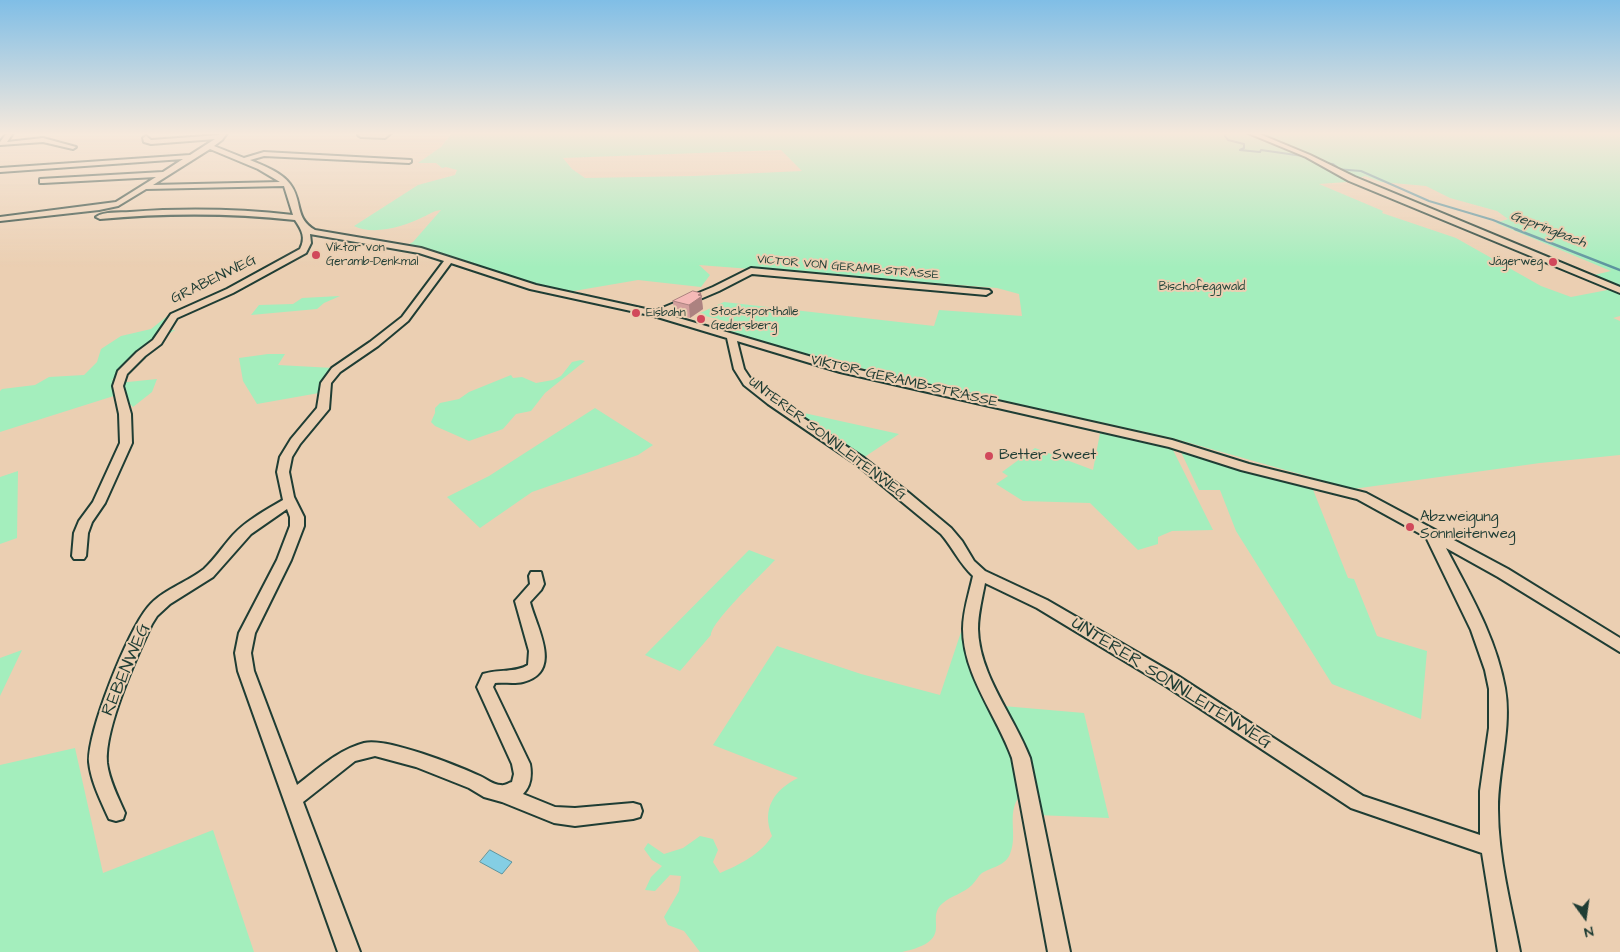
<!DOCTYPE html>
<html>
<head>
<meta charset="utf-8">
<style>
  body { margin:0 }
  #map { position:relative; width:1620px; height:952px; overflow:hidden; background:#ebcfb2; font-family:"Architects Daughter",sans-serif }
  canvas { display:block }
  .north { position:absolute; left:1560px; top:892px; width:50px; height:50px; -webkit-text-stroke:4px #ebcfb2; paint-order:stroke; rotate:166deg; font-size:14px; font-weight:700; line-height:20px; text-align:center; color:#1f3d34 }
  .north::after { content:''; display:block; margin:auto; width:18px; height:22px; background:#1f3d34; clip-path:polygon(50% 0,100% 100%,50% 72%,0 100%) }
</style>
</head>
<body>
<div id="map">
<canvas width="1620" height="952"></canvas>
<div class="north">N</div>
</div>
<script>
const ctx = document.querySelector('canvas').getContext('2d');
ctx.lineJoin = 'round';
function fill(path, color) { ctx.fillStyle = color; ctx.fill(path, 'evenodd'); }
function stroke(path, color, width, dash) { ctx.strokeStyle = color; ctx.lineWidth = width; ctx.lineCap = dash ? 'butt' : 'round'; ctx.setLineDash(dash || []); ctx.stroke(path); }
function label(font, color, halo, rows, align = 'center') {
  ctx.font = font + ' "Architects Daughter",sans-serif'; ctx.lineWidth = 4; ctx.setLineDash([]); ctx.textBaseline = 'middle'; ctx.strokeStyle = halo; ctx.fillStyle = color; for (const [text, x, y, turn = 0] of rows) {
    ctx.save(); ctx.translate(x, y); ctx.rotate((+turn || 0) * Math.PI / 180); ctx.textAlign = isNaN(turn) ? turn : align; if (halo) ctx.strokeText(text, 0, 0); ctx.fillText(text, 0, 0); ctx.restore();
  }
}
const green = new Path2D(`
  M452 133H1620V316L1613 318 1620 321V455L1540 463 1353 489 1172 438 884 374 724 332 732 323 698 314 724 302 934 326 939 310 1022 316 1019 294 997 288 699 265 710 275 701 287 638 280 568 292 517 278 455 257 407 245 413 242 441 210C433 211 430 214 423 217 405 226 374 236 354 226L418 185 455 175 457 170 446 167 442 168 436 163H418L441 147ZM781 150 802 171 693 176 585 178 572 169 563 158ZM1365 176 1381 182 1426 186 1450 198 1497 211 1508 219 1496 223 1611 271 1590 276 1618 288 1571 297 1541 286 1456 238 1382 213 1383 211 1319 184 1347 182Z
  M340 296 324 303 317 309 251 315 259 305 293 304 302 298Z
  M170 314H173L162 329 175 330 133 356 112 380 128 382 157 379 152 392 133 407 120 394 0 432V391L2 389 35 385 49 377 84 375 97 362 101 349 121 336 151 329Z
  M268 354H285L278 365 333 368 321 384 319 393 257 404 243 381 239 358Z
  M581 360 585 361 545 393 531 411 516 414 503 429 469 441 435 426 431 422 435 413V408L440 403 459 399 469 392 511 375 513 378 522 377 536 383 553 380 561 376 572 362Z
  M595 408 653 445 638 455 532 492 480 528 447 497 489 476Z
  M804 413 899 434 863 458 799 414Z
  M1100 433 1172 448 1213 530 1172 531 1158 537V544L1138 550 1090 503 1023 501 996 484 1008 476 1002 472 1035 448 1093 470Z
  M1180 450 1312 487 1348 578 1354 579 1377 636 1427 651 1421 719 1332 684 1236 531 1220 490H1199Z
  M18 471 17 538 0 544V477Z
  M749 550 775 560C763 573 711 622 711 635L680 671 645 655Z
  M961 632 967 634 1010 738 1023 792C1004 811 1019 833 1010 854 1005 866 992 867 982 873 978 876 976 881 972 885 964 893 951 896 943 903 923 919 958 940 902 952H700L684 931 668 925 664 917 679 891 681 876 670 875 655 891 645 890 651 877 662 866 652 860 644 849 648 843 664 854 683 848 700 836 713 839 718 850 713 862 720 873C739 865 761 854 772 836 761 809 774 790 798 778L713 745 777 646 861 674 940 695Z
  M22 650 0 696V658Z
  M1003 706 1084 713 1109 818 1037 815Z
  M75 748 103 873 213 830 254 952H0V765Z`);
const water = new Path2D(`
  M490 850 512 862 502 874 480 862Z`);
const streamFar1 = new Path2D(`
  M1226 133 1225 136 1228 140 1244 144V148L1240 150 1260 152 1261 150 1303 156 1316 162
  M1323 163 1333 164 1337 167 1336 169 1361 171 1429 201 1493 220 1518 230`);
const stream = new Path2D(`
  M1515 229 1620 270`);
const minor = new Path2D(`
  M7 133H13L7 142 43 138 76 147 73 149 43 142 0 145V142Z
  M221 133H227L222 140 214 146 244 158 264 152 411 160V162L409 163 264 156 250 160C264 166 281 172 290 184 303 201 294 218 315 230L421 248 536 285 655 311 713 287 751 268 989 290 991 292 986 295 752 274 719 291 665 314 846 367 1172 440 1249 464 1366 493 1508 569 1620 638V652L1498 577 1446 548C1469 592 1496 637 1505 688 1512 728 1498 769 1498 809 1498 857 1511 905 1520 952H1498L1482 853 1351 808 1166 686 1037 608 985 583C982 599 978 614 978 629 979 675 1014 716 1030 758L1070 952H1048L1012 758C997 716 963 675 963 629 963 611 969 594 973 576 960 564 953 548 941 534L856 464 768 404 744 385 734 369 727 338 654 316 530 289 451 263 408 321 378 346 340 372 331 383 329 409 300 444 292 457 289 472 294 497 304 517V526L291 560 255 633 251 653 254 671 297 785C318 769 338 750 364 743 386 737 458 766 480 776 487 779 493 785 501 785 505 786 508 783 512 782L514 774 512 764 477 687 483 674C498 669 516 673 528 665L529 651 515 601 530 584 529 576 531 572H541L544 584 541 590 530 602C536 627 564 672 523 682 514 684 504 682 495 683L493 687 530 764C532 775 531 786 523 794L555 807 575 808 633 803 640 805 642 811 640 817 633 819 575 826 554 823 502 802 484 797 469 788 416 767 375 756 355 761 303 802 360 952H338L238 671 235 653 239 633 277 560 290 526V517L287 509 251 534 213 577 170 604 157 616 152 624C137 656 104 729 107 763 109 780 118 797 125 813L123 819 116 821 109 819C101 801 91 782 89 762 88 731 127 632 148 607 162 590 186 583 204 569 215 559 223 546 233 535 247 520 266 510 283 500L277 472 280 457 291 439 317 408 321 383 332 368 370 342 402 317 444 261 419 253 310 234 311 243 306 253 233 293 177 318 161 344 145 356 127 374 123 386 131 414 132 443 105 503 92 522 88 533 86 556 84 559H74L72 556 74 533 79 521 93 502 120 443 119 414 113 386 118 371 137 352 153 340 171 314 227 289 300 249C306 238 302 230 295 220 230 213 166 213 100 219L96 217C104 211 120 213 130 212 185 208 239 209 293 215L284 186 146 189 118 206 99 210 0 221V217L116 202 156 177 43 183H40V179L163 172 183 159 0 172V168L190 155 215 139 151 144 144 142 143 138 146 136 151 140 219 135ZM210 149 258 169 280 182 153 185ZM737 341 840 372 1169 447 1241 470 1357 499 1426 537 1471 630 1485 670 1489 689V728L1480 791V835L1363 796 1178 676 1047 600 985 571 974 561 962 541 951 528 909 493 864 458 776 400 752 381 744 369Z
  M360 133H391L385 138 361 137 358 135Z
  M1248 133H1257L1310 155 1355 177 1620 287V293L1349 181 1306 157Z`);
const wall = new Path2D(`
  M701 293 703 309 690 318 674 313 673 301Z`);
const shadedWall = new Path2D(`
  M701 293 703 309 690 318 689 305 698 295Z`);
const building = new Path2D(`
  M693 291 701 293 698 295 702 296 689 305 673 301Z`);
const markers = [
  [316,255,5,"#d1495b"],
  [1553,262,5,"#d1495b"],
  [636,313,5,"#d1495b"],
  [701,319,5,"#d1495b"],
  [989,456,5,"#d1495b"],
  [1410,527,5,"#d1495b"]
];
const farPoinames = [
  ["Viktor von",326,248],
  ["Geramb-Denkmal",326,262],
  ["Jägerweg",1543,262,"right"],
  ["Stocksporthalle",711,312],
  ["Gedersberg",711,326],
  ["Eisbahn",646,313]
];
const farStreetnames = [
  ["VICTOR VON GERAMB-STRASSE",848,268,5]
];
const farParknames = [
  ["Bischofeggwald",1202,287]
];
const farWaternames = [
  ["Gepringbach",1548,230,21]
];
const streetNames = [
  ["GRABENWEG",214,280,-26],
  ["VIKTOR GERAMB-STRASSE",904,382,13],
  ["UNTERER SONNLEITENWEG",827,439,37]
];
const poiNames = [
  ["Better Sweet",999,456],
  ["Abzweigung",1420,518],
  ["Sonnleitenweg",1420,535]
];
const nearStreetnames = [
  ["REBENWEG",127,670,-67],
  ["UNTERER SONNLEITENWEG",1171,684,32]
];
fill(green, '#a4eebd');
fill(water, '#84cee4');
stroke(water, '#5c949e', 1);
stroke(streamFar1, '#5c949e', 2);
stroke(stream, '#5c949e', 2.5);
stroke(minor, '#1f3d34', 4);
fill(minor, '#ebcfb2');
fill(wall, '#d39f9d');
fill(shadedWall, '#ac8280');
fill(building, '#f5b9b7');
stroke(building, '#ac8280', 1);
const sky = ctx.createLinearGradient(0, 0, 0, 267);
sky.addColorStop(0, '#80bee6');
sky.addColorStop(0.5, '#f6e9dc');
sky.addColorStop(1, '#f6e9dc00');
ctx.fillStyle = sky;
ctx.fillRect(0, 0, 1620, 267);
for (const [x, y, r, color] of markers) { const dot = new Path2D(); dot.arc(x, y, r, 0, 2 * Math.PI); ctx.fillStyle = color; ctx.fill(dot); stroke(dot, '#ebcfb2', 2); }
label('12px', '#1f3d34', '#ebcfb2', farPoinames, 'left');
label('12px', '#1f3d34', '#ebcfb2', farStreetnames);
label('12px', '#26463b', '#ebcfb2', farParknames);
label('italic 14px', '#24443d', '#ebcfb2', farWaternames);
label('15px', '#1f3d34', '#ebcfb2', streetNames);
label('15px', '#1f3d34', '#ebcfb2', poiNames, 'left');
label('18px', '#1f3d34', '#ebcfb2', nearStreetnames);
</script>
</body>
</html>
